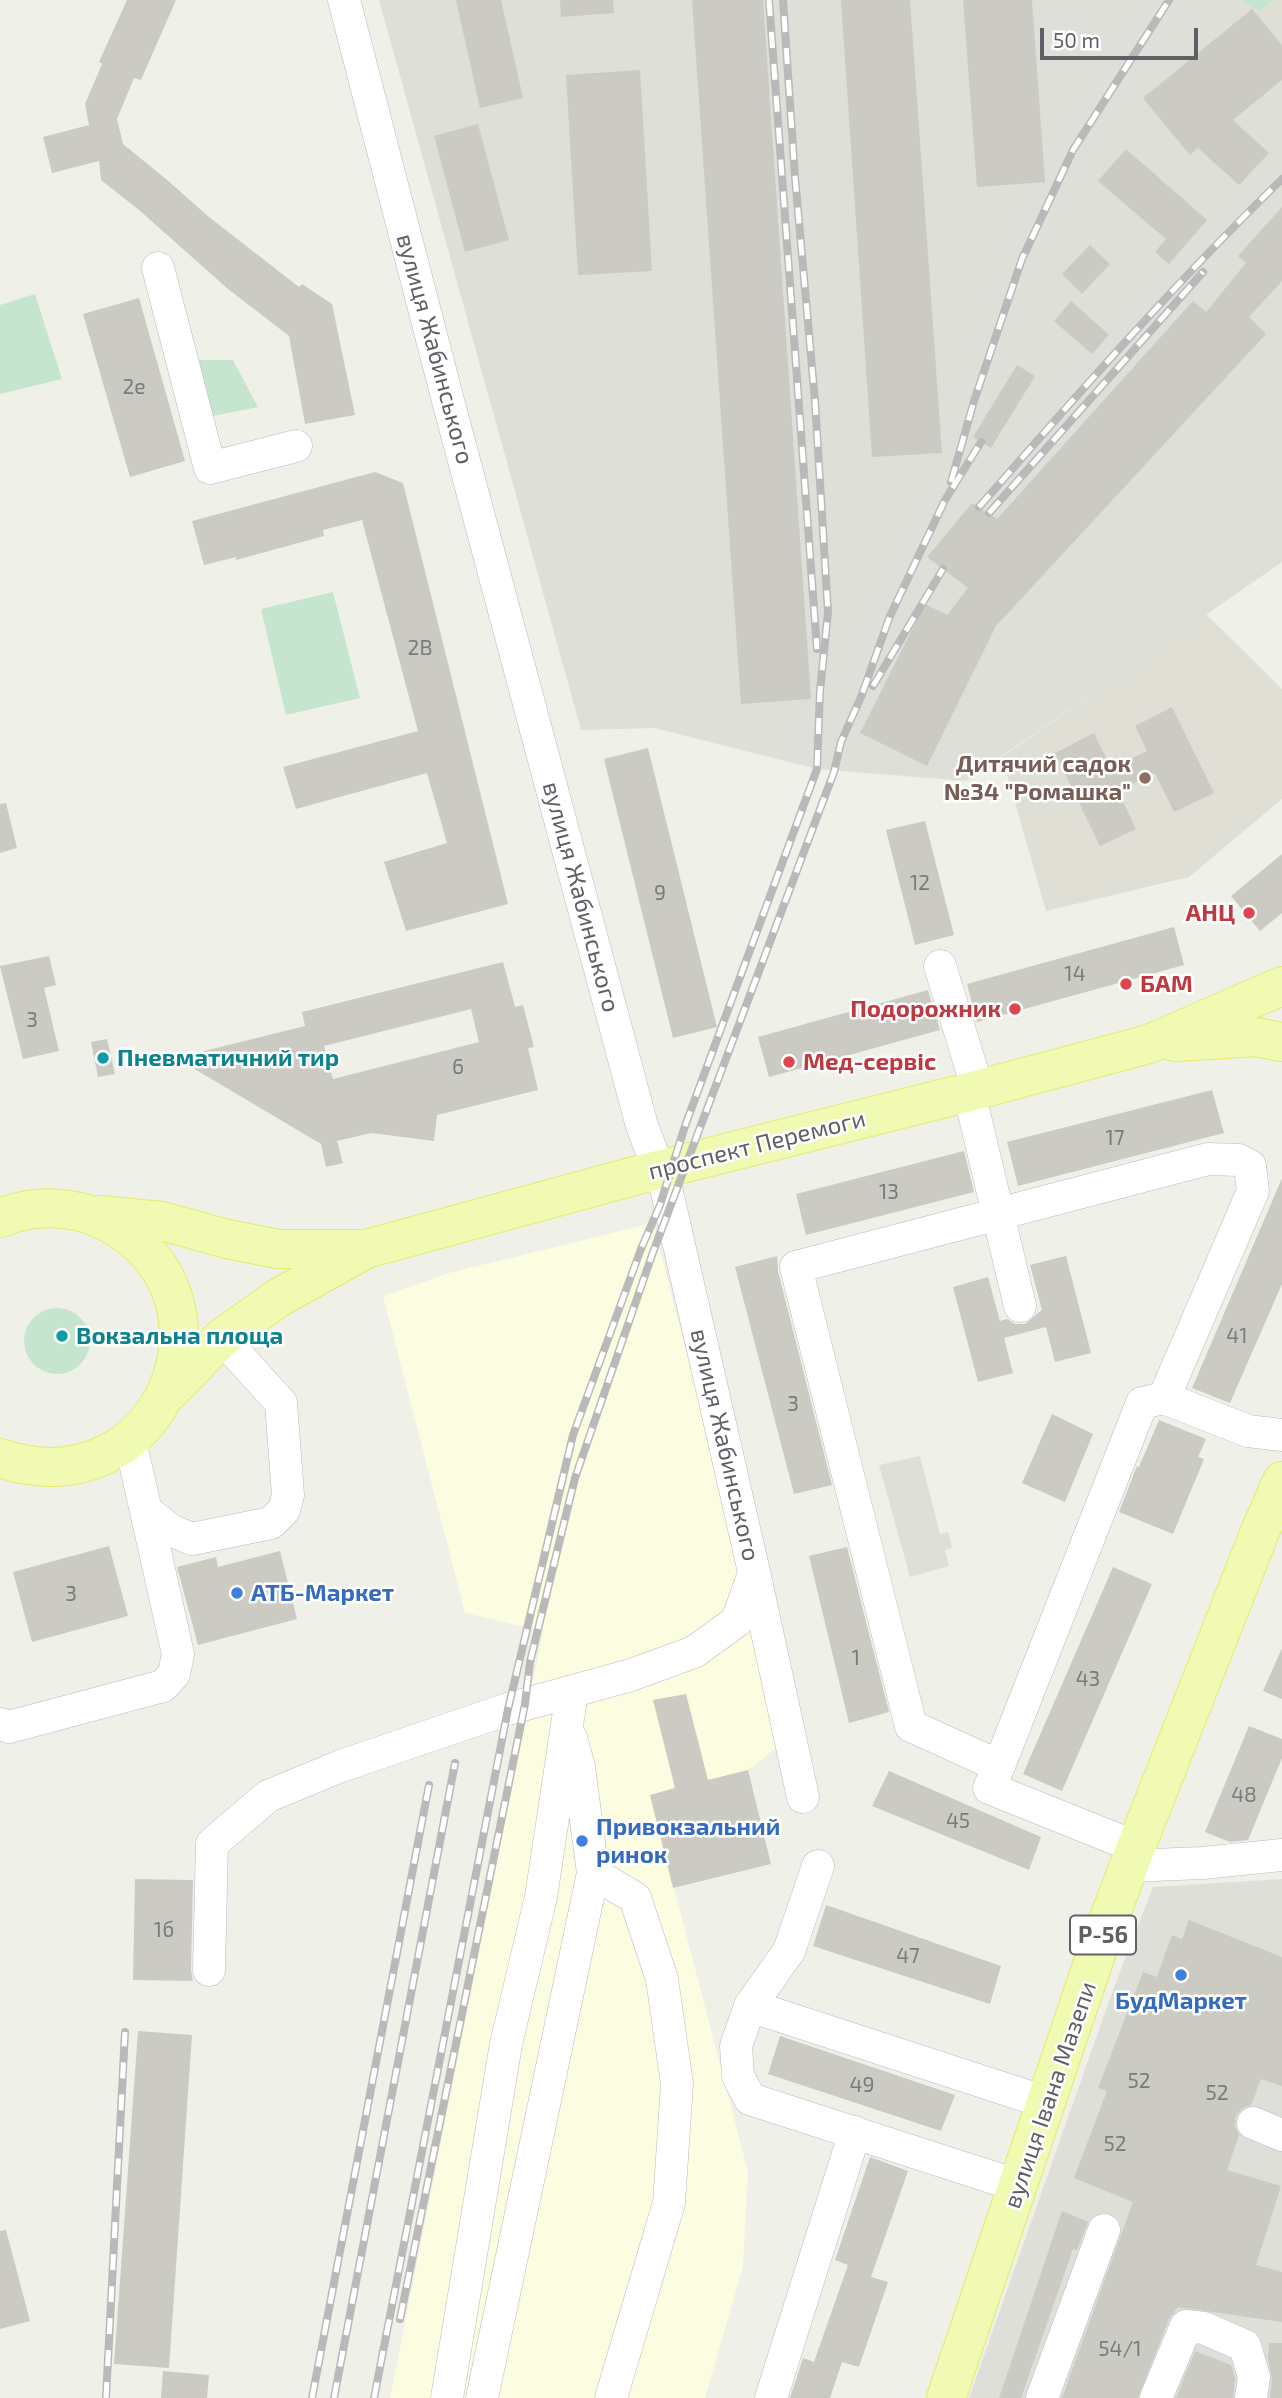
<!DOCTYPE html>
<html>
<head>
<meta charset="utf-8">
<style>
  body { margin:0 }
  #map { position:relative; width:1282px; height:2398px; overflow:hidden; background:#eff0e7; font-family:"Exo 2",sans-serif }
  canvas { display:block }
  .scale { position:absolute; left:1040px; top:28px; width:158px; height:32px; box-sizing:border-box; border:4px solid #5e6066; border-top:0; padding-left:9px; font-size:21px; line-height:24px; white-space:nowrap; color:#5e6066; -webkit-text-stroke:5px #fff; paint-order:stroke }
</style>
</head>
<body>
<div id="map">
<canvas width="1282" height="2398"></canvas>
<div class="scale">50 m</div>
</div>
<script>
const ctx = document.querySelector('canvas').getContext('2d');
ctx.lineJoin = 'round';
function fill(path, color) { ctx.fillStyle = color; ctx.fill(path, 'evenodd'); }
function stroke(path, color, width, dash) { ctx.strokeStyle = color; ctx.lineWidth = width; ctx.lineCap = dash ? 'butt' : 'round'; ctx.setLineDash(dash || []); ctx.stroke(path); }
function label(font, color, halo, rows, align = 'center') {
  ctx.font = font + ' "Exo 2",sans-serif'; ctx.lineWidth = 5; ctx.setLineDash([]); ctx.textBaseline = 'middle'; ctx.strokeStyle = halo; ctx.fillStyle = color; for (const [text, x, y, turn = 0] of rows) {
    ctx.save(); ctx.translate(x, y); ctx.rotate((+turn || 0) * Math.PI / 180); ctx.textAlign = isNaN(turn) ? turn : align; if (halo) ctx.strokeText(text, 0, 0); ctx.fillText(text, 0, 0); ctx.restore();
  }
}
const commercial = new Path2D(`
  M653 1223 736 1545 784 1742 748 1770 650 1795 748 2172 743 2267 705 2398H390L543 1631 465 1613 383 1296 449 1273Z`);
const industrial = new Path2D(`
  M379 0H1241L1282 23V562L966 781 817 769 655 728 581 730Z
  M920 1456 940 1534 948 1532 952 1548 945 1550 949 1566 910 1577 879 1465Z
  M1282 1879V2398H969L1113 1990 1153 1887Z`);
const education = new Path2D(`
  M1275 0H1282V23L1260 11Z
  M1206 614 1282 689V799L1189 877 1046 911 1002 757Z`);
const green = new Path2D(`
  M1241 0H1275L1260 11Z
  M35 294 62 379 0 394V305Z
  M196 360H233L258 407 208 417Z
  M333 592 360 698 286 715 261 609Z
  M24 1341a33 33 0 1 1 66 0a33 33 0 1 1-66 0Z`);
const building = new Path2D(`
  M127 0H176L141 80 134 78 117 119 123 144 166 179 209 217 299 287 302 284 332 304 355 415 305 424 289 336 228 289 139 210 101 180 99 161 52 173 43 137 89 125 85 104 102 64 99 62Z
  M456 0H501L523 98 480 108Z
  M560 0H613L614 13 561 17Z
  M692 0H763L811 699 741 704Z
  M841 0H910L942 453 872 457Z
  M963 0H1032L1045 182 977 187Z
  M1252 9 1282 45V80L1233 120 1269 153 1239 185 1198 148 1190 155 1143 98Z
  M640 70 652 271 578 275 566 75Z
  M478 124 509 240 465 252 434 136Z
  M1126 149 1207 220 1169 264 1155 252 1166 239 1098 181Z
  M1282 207V281L1249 317 1266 334 996 626 927 766 860 733 925 604 947 615 968 588 927 557 972 503 997 519 1193 301 1206 312 1246 263 1238 256Z
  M1090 245 1110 264 1082 294 1062 274Z
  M139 298 185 461 130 477 83 314Z
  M1071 301 1109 335 1092 354 1054 321Z
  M1017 365 1035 376 991 448 973 437Z
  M375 472 403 483 508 904 406 931 384 862 447 843 427 773 296 809 283 767 418 731 362 520 323 530 324 536 236 560V557L204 565 192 521Z
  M1172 707 1214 793 1174 812 1155 773 1118 791 1136 829 1100 846 1055 753 1094 733 1111 768 1147 751 1135 726Z
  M648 748 717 1027 673 1038 604 759Z
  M6 803 17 848 0 853V804Z
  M925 821 954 935 915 945 886 830Z
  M1282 854V913L1260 931 1231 896Z
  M1174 927 1184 965 977 1022 967 984Z
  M49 956 56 985 44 988 59 1051 23 1059 0 966Z
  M503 962 515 1007 523 1005 534 1047 528 1048 538 1090 437 1115 434 1141 371 1133 337 1141 343 1163 326 1167 321 1144 176 1058 305 1026 302 1012ZM471 1009 479 1042 333 1079 324 1046Z
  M928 990 940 1030 769 1077 758 1037Z
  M107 1039 115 1074 98 1077 91 1042Z
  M1212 1090 1224 1133 1018 1186 1007 1142Z
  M964 1151 974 1192 806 1235 796 1194Z
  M1282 1178V1284L1230 1403 1192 1388Z
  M777 1256 778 1271 832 1485 794 1494 735 1267Z
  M1066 1256 1091 1353 1055 1362 1046 1327 1004 1338 1013 1373 978 1382 953 1287 988 1277 1000 1321 1007 1319 1015 1324H1025L1042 1310 1030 1265Z
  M1052 1414 1093 1434 1065 1502 1022 1483Z
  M1159 1420 1206 1439 1198 1457 1204 1459 1173 1534 1119 1512 1137 1466 1139 1467Z
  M109 1546 128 1616 32 1642 13 1572Z
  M847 1547 889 1712 849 1723 809 1556Z
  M280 1551 297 1619 198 1645 177 1567 216 1557 218 1567Z
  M1113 1567 1152 1584 1062 1791 1023 1774Z
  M1282 1648V1699L1263 1691Z
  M686 1694 708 1780 748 1770 771 1864 673 1888 650 1795 675 1788 653 1700Z
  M1249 1726 1282 1739V1758L1248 1840 1230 1842 1205 1832Z
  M889 1771 1041 1837 1029 1870 872 1806Z
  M135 1879 193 1880 191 1970 193 1981 133 1980Z
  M826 1905 1001 1966 990 2004 813 1946Z
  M1189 1920 1282 1957V2086L1261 2079 1251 2105 1242 2108 1236 2115 1235 2126 1239 2135 1227 2170 1281 2186 1256 2265 1282 2272V2322L1178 2307 1169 2319 1138 2398H1062L1133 2202 1074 2178 1107 2091 1098 2088 1143 1972 1157 1977 1172 1935 1182 1939Z
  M138 2031 192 2035 169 2368 114 2364Z
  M780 2036 955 2095 941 2131 768 2074Z
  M870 2157 908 2171 871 2277 888 2282 859 2367 842 2362 830 2398H790L803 2358 814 2362 848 2265 835 2260Z
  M1062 2211 1088 2222 1077 2250 1073 2249 1021 2398H999Z
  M6 2230 30 2321 0 2329V2231Z
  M1269 2343H1282V2398H1270L1272 2379 1268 2358Z
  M1195 2351 1231 2365 1235 2378 1233 2398H1176Z
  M163 2371 209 2375 207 2398H161Z`);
const minor = new Path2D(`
  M344 0 451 412 642 1126 666 1188 754 1572 803 1797
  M158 268 210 468 296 446
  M940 966 978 1090
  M969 1092 1020 1306
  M1164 1398 1253 1191 1250 1166 1239 1160 1208 1159 796 1267 911 1726 999 1766 1142 1403 1164 1398 1248 1431 1282 1435
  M148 1512 170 1530 192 1539 271 1523 284 1510 288 1495 281 1403 222 1338
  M0 1724 9 1727 163 1686 174 1674 178 1654 130 1440
  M999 1766 989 1788 1136 1847
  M818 1866 789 1951 750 2006 736 2046 738 2076 750 2099 1019 2186
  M1128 1866 1203 1863 1282 1855
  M593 1873 635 1898 662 1979 677 2084 669 2203 611 2398
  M209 1970 212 1844 268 1796 341 1766 508 1709 631 1675 694 1652 737 1621 754 1573
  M750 2006 1048 2103
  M1253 2123 1282 2135
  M447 2398 506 2044 541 1897 572 1692
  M482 2398 593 1873 579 1767 571 1738
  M771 2398 855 2132
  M1042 2398 1104 2230
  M1156 2398 1186 2326 1204 2328 1245 2346 1254 2377 1251 2398`);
const major = new Path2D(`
  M1175 1042 1256 1037 1282 1042
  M99 1215 162 1221 227 1239 278 1249H360
  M0 1218C35 1204 74 1205 107 1222 249 1295 163 1513 0 1458
  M168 1393 222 1338 278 1298 366 1249 638 1175 969 1092 1149 1044 1282 986
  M946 2398 1098 1948 1136 1847 1259 1534 1282 1481`);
const rail = new Path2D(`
  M769 0 817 649
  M951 482 974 401 1022 259 1073 150 1169 0
  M979 507C1077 395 1175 283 1282 179
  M989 513 1203 272
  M873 686 943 569
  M400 2319 525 1704 530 1662 575 1478 652 1255 834 772 841 742 861 697 890 616 945 500 981 442
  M106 2398 125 2032
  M312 2398 429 1785
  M334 2398 455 1763
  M374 2398 508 1709 573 1435 641 1249 660 1205 685 1126 817 769 820 691 828 612 815 401 795 177 783 0`);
const markers = [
  [1145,778,7,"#8d6e63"],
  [1249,913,7,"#e0444e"],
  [1126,984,7,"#e0444e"],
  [1015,1009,7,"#e0444e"],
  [103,1058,7,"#0f9aa8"],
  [789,1062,7,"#e0444e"],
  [62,1336,7,"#0f9aa8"],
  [237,1593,7,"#3f7fe0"],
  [582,1841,7,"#3f7fe0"],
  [1181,1975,7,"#3f7fe0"]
];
const numberNames = [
  ["2е",134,387],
  ["2В",420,648],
  ["12",920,883],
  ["9",660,893],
  ["14",1075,974],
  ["3",32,1020],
  ["6",458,1067],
  ["17",1115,1138],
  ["13",889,1192],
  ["41",1237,1336],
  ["3",793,1404],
  ["3",71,1594],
  ["1",856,1658],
  ["43",1088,1679],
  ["48",1244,1795],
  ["45",958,1821],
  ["1б",164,1930],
  ["47",908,1956],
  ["52",1139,2081],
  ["49",862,2085],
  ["52",1217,2093],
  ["52",1115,2144],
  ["54/1",1120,2349]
];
const shields = [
  [1103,1935,66]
];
const shieldNames = [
  ["Р-56",1103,1935]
];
const streetNames = [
  ["вулиця Жабинського",435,349,75],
  ["вулиця Жабинського",581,897,75],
  ["проспект Перемоги",757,1145,-14],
  ["вулиця Жабинського",725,1445,77],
  ["вулиця Івана Мазепи",1050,2095,-71]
];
const educationNames = [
  ["Дитячий садок",1131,764],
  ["№34 \"Ромашка\"",1131,792]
];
const healthNames = [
  ["АНЦ",1235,913],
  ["БАМ",1140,984,"left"],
  ["Подорожник",1001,1009],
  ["Мед-сервіс",803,1062,"left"]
];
const cultureNames = [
  ["Пневматичний тир",117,1058],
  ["Вокзальна площа",76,1336]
];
const shopNames = [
  ["АТБ-Маркет",251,1593],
  ["Привокзальний",596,1827],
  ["ринок",596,1855],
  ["БудМаркет",1181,2001,"center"]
];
fill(commercial, '#fbfce0');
fill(industrial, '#dfdfd9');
fill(education, '#dfdfd5');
fill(green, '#c6e5cf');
fill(building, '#cbcbc3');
stroke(minor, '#b9bac0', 33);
stroke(major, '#e8e967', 40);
stroke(minor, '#fff', 32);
stroke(major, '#f1fab2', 38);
stroke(rail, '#b9b9ba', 8);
stroke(rail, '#fff', 5, [16]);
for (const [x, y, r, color] of markers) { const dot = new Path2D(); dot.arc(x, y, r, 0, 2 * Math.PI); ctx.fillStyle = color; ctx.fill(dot); stroke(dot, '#fff', 2.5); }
label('21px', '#797b7d', null, numberNames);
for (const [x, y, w] of shields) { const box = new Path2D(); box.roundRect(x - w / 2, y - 19.5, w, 39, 5); ctx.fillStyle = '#fff'; ctx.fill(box); stroke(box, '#5e6066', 2); }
label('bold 23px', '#5e6066', null, shieldNames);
label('24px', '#5e6066', '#fff', streetNames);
label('bold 24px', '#785e54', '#fff', educationNames, 'right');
label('bold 24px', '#be3a42', '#fff', healthNames, 'right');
label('bold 24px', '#0d838f', '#fff', cultureNames, 'left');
label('bold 24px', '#366cbe', '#fff', shopNames, 'left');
</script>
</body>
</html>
